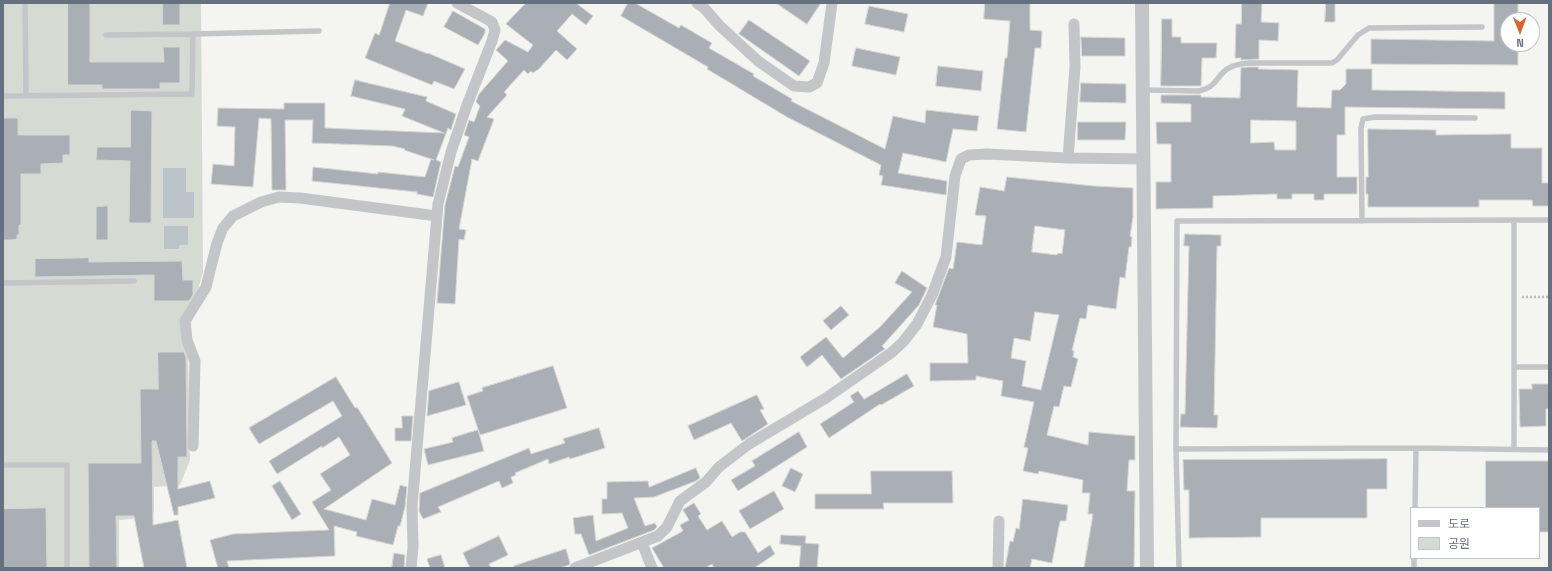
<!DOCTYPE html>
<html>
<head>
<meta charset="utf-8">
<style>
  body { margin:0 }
  #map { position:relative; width:1552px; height:571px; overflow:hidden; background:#f4f4f1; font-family:"Space Grotesk","Noto Sans KR",sans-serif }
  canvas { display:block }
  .frame { position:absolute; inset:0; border:4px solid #657180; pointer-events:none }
  .legend { position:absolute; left:1410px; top:507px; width:130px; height:52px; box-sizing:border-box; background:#fff; border:1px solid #c1c6cc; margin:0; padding:5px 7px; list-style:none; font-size:12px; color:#657180 }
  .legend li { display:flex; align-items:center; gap:8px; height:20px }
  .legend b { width:20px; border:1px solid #c1c6cc }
  .north { position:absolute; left:1500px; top:12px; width:40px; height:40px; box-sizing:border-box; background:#fff; border:1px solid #c1c6cc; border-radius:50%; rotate:179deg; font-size:11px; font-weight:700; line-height:16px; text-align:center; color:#657180 }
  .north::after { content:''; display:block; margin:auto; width:14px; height:18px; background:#da662b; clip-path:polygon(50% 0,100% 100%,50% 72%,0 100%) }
</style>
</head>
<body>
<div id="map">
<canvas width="1552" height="571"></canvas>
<div class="frame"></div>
<ul class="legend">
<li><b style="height:5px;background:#c3c5c9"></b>도로</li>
<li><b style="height:11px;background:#d5dbd2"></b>공원</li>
</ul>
<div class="north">N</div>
</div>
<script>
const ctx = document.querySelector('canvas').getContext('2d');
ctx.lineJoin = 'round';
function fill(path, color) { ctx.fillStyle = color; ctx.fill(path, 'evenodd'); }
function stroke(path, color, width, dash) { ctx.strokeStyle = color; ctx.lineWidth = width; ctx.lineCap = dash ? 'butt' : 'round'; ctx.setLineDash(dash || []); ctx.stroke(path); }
const green = new Path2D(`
  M3 3H201L203 272 194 304 182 321 188 351 190 460 180 485 154 487V512L150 517 119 520V568H3Z`);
const water = new Path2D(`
  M163 168H186V192H194V218H163Z
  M164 226H188V245H179V249H164Z`);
const building = new Path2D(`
  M68 3H90V62H164L163 47H180V83H160V89H102V85H68Z
  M163 3H180V25H163Z
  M390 3H428L423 16 406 10 395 41 428 54V53L465 69 454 89 434 81 432 85 365 58 375 33 379 35Z
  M526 3H576L593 16 586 25 572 14 557 31 577 49 567 60 556 50 538 70H537L533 73 531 71 528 74 524 70 504 92 507 95 487 117 494 119 478 161 472 159 459 229 466 230 464 240 459 239 455 304 437 303 445 205 455 166 458 167 469 137 464 135 469 120 474 122 480 106 476 102 479 94 508 61 496 50 505 40 528 52 533 45 506 24Z
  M628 3H635L679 28 681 25 712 43 709 48 754 74 753 76 792 99 791 101 885 149 893 116 925 123 926 110 979 116 977 131 953 129 946 162 903 153 898 173 947 181 946 195 881 185 883 176 879 175 881 165 787 117 707 69 708 67 621 16Z
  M776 3H821L807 24Z
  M985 3H1030V30L1042 31 1041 48H1035L1026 132 997 129 1005 58H1007L1010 21 984 19Z
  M1242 3H1262L1261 22 1279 23 1278 41 1259 40V59L1241 60V58H1235L1236 24H1241Z
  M1326 3H1335V22H1325Z
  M1503 3H1518V20H1508V44H1518V65L1371 64V39L1494 41V4Z
  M869 6 908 14 904 32 865 24Z
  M453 11 485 29V33L478 45 444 27Z
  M1162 19H1172V37H1181V43H1217L1216 58H1202L1201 86H1161Z
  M749 20 810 61 799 76 739 34Z
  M1081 37 1125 38V56H1082Z
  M856 48 900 57 896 75 852 66Z
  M938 66 983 71 981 91 936 86Z
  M1249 67H1259L1258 69 1298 70 1297 107 1331 108 1332 90H1340L1346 84V69H1372V90L1505 92V109L1345 107V135H1337V177H1357V194H1324V200H1314V194H1292V199H1277V194L1213 196V208L1156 209V182H1171V144H1157L1156 122H1191V104L1161 103V95H1201V97L1240 98 1241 68ZM1251 120 1296 121V150H1275L1274 142 1251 143Z
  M355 80 427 97 426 101 456 114 451 130 448 128 436 160 441 162 433 197 417 194V192L312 181 313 167 378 174V172L425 177 431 159 434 160 404 150 405 149 393 146 312 143 313 120H285L286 190H272L271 119 259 118 253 187 211 184 213 164 234 166 235 127 217 126 218 108 284 109V103H325V128L444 133 402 116 405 109 351 96Z
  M1081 83 1126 84V103L1080 102Z
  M131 110 152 111 151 223H129L130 161 96 160 97 147H130Z
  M3 118H18V135H70V155H63V163L41 164V174H21V225H19V235H17V239L11 240H3Z
  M1078 122H1126L1125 140H1078Z
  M1368 129 1436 130V135L1511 134V148H1542V183H1549V206H1533L1532 200H1479V207H1368V194H1366V177H1368Z
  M1007 177 1094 186 1133 188V217L1130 236 1132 237 1131 247H1129L1125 278 1120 277 1116 309 1088 305 1086 319 1080 318 1072 350 1074 351 1073 357 1078 359 1071 387 1064 386 1059 407 1054 406 1047 435 1088 445 1089 432 1135 436V460H1129L1127 491H1135L1134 568H1084L1093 514H1088L1090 493H1082L1083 480 1039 471 1038 474 1023 471 1028 448 1024 447 1034 402 1001 396 1003 381 976 376V380L930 381V363H968L967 334 933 327 937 305H935L949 268 953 269 957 242 982 245 986 216 975 215 980 187 1004 191ZM1035 226 1065 230 1062 254 1058 253 1057 255 1032 252ZM1035 312 1059 315 1041 390 1022 386 1026 361 1011 358 1014 338 1030 341Z
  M108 206V240H96V207Z
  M1185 234 1221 235V246H1217L1214 415H1218L1217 428 1180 427 1181 414H1185L1189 246H1184Z
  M89 258V262L182 261 183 280H193V295L189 301H154V275L35 277V259Z
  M902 271 927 288 919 305 882 346 885 349 841 379 822 355 807 367 800 357 826 337 843 358 880 327 912 292 895 283Z
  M841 306 849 315 831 330 823 321Z
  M158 352H184L186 358 187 457H178V489L210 481 215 498 178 507V515H174L156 441H152L153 525 178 520 187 568H144L134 516H116L117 568H89L88 463H141L140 389H158Z
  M553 366 567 408 480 435 467 396 483 391 482 388Z
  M907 374 914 386 881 405 880 404 829 438 820 424 854 402 850 396 858 391 864 399Z
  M336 377 355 408 357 407 392 463 324 509 366 520 372 499 395 505 400 485 407 487 405 507 400 526H398L393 545 356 536 357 532 334 526 335 556 227 561 229 568H218L210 540 233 534 329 530 312 502 331 490 320 474 350 455 339 437 322 448V446L277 474 269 461 342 416 333 401 259 444 249 428Z
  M459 382 466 405 427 416 429 391Z
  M1532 384H1549V409H1546V426L1520 427 1519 389H1532Z
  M757 395 764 409 760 410 768 424 742 441 731 423 694 440 688 426Z
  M402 416H413L411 441H395V428H402Z
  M599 428 605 448 570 459 569 457 549 464 548 459 515 473 516 475 511 477 513 483 502 488 499 481 438 507 441 512 423 519 419 511 420 493 529 448 531 454 565 443 563 439Z
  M478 430 484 451 428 465 424 449 453 442 452 438Z
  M799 432 807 447 738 491 731 480 755 466 752 461Z
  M1387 459V489H1367V518H1261V537L1189 538V490H1184L1183 460Z
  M1486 461H1549V532H1539V508H1486Z
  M696 468 700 478 696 481 654 497 634 498 645 526 655 523 657 527 654 530 589 555 581 534H575L573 518 593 515 596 541 628 528 622 513 602 514V499H607V482L648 481 649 487Z
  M791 468 803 474 795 492 782 486Z
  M871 471H952L953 503H883L884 509H815V494H871Z
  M280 481 301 514 292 520 272 486Z
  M774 491 784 509 750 529 739 511Z
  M1023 499 1068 505 1066 521H1060L1052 563 1032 559 1030 568H1005L1010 541 1013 542 1016 528 1019 529Z
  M694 503 701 514 698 516 707 530 722 521 732 537 740 532H745L758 553 770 545 775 554 754 568H714L712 564 705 568H664L652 548 683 531 680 525 689 520 683 510Z
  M46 508 47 568H3V509Z
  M781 535 806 536 805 543 819 544 817 568H799L801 546 780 544Z
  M499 536 508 555 489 564 491 568H470L463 553Z
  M566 549 570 563 569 565 559 568H514V566Z
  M394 553 405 555 404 568H392Z
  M441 555 445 568H430L427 559Z`);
const path = new Path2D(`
  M1522 297H1549`);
const service = new Path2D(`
  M25 3 26 95
  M106 35 193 34
  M1143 90 1199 91C1218 87 1216 75 1229 68 1235 64 1242 64 1249 63H1332L1337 60 1358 35 1369 28 1482 27
  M3 96 192 94 193 34 319 31
  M1514 220V449
  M1362 221 1361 128 1363 119 1375 117 1475 118
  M3 283 134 281
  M1514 367H1549
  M1176 449 1416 448 1549 450
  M3 465H67V568
  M1415 508 1416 448
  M1179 566 1176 449 1177 221 1549 220
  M1414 568V558`);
const minor = new Path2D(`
  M697 3 704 8 720 26 758 61 794 86 809 87 817 83 824 63 832 3
  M1068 158 1075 67 1074 24
  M193 446 195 361 187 340 185 321 206 287 217 243 223 228 233 216 261 202 279 197 300 198 437 216
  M642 543 652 568
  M411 568 413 547 412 506 438 204 451 152 467 105 492 41 495 30 492 22 457 3
  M575 568 658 536 667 527 680 501 706 482 719 467 749 444 826 398 891 353 903 342 917 324 932 295 946 257 955 176 961 159 969 155 987 154 1068 158 1144 159
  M998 568 999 521`);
const tertiary = new Path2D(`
  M1142 3 1147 568`);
fill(green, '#d5dbd2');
fill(water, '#bbc4c9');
fill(building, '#a9afb5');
stroke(building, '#d5d6d3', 1);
stroke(path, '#babcbe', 2.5, [2, 2]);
stroke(service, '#c3c5c9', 5.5);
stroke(minor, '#c3c5c9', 11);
stroke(tertiary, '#c3c5c9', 14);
</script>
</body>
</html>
